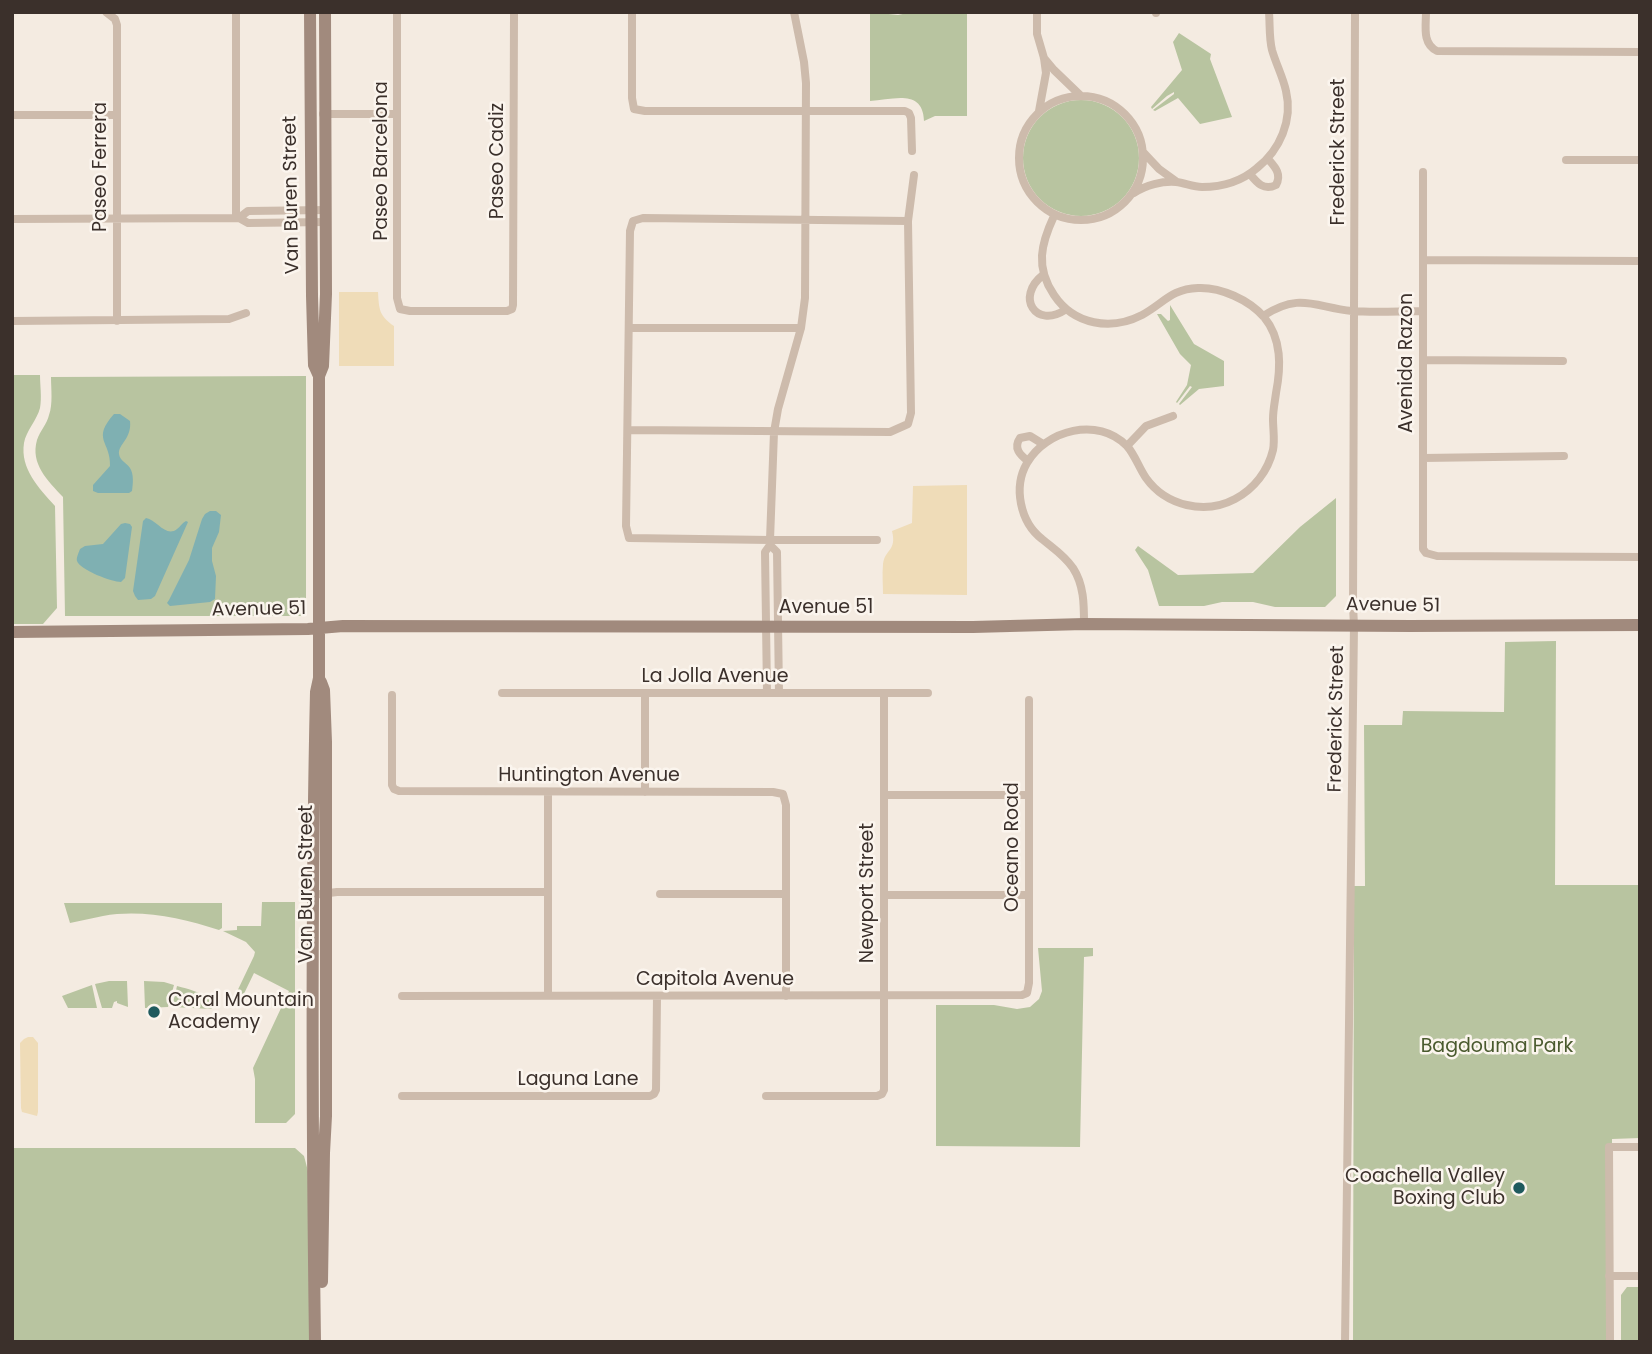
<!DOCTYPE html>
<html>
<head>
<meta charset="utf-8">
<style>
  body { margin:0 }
  #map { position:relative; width:1652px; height:1354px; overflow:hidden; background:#f4ebe1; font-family:Poppins,sans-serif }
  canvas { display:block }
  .frame { position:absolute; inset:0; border:14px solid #3b302b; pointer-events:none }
</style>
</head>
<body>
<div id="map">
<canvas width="1652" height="1354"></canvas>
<div class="frame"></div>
</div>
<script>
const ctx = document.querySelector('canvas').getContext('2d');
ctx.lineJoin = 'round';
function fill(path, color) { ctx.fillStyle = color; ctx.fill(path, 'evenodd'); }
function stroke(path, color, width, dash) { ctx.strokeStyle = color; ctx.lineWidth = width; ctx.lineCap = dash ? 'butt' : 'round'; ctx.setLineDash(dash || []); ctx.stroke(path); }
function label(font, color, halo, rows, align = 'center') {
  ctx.font = font + ' Poppins,sans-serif'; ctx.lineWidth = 5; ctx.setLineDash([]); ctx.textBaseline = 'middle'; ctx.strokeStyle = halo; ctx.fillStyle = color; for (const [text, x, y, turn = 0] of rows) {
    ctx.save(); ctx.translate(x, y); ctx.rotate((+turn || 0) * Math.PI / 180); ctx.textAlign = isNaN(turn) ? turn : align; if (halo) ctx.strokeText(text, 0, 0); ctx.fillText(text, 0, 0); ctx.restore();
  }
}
const green = new Path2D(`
  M870 12 898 15 912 12H967V116H935L924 121C923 88 892 100 870 101Z
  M1179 33 1211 54 1210 59 1232 117 1200 124 1178 98 1155 111 1153 110 1174 94V92L1167 96 1152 109 1151 107 1182 70 1173 42Z
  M1023 158a58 58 0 1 1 116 0a58 58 0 1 1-116 0Z
  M1170 305 1194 344 1224 361V386L1199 389 1180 405 1179 404 1192 387 1190 386 1177 403 1176 402 1187 385 1191 365 1180 354 1157 314H1161L1168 321 1170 320Z
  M12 375H40C40 385 42 398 40 408 37 420 26 431 24 443 20 469 39 488 55 506L57 608 43 624H12Z
  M306 376V616H65L63 497C48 481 30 464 37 440 40 431 47 424 49 415 53 404 51 389 51 377Z
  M1336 498V596L1325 607H1275L1253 602H1222L1204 606H1159L1148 570 1135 550 1138 546 1178 575 1253 573 1300 527Z
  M1556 641 1555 885H1640V1138L1612 1139 1611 1342H1353L1354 886H1365L1364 725H1402L1403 711 1504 712 1505 642Z
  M262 902H295V1114L286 1123H255V1079L253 1068 289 991 254 973 239 1004 233 1000 254 956 255 952 246 942 223 931 237 930V926H261Z
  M64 903H222V928L219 930C182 918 141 909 103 916 92 918 81 921 70 923Z
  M1038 948H1093V956L1084 957 1080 1147 936 1146V1005H994L1017 1009 1030 1007 1039 999 1042 991Z
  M109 981H127L128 1007 117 1003V1001L114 1002 112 1008H102L95 984Z
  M144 981 164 982 174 985 168 1007 145 1008Z
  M92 985 97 1008H68L62 996Z
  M177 986C189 989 199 992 210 999L212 1009 172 1007Z
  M12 1148H295L304 1156 309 1175 311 1342H12Z
  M1627 1287H1640V1342H1621V1295Z`);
const sand = new Path2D(`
  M339 292H378C379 309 379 316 394 326V366H339Z
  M967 485V595L883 594C883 585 882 574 883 564 885 549 897 551 892 531L912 523 913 486Z
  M28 1037H33L38 1043V1112L37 1116 22 1112 21 1108 20 1043 24 1039Z`);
const water = new Path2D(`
  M114 414H120L130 421C132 439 118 444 119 454 120 461 127 463 130 468 134 474 133 484 132 491L129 493H98L93 491V485L110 466C111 441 91 440 114 414Z
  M210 511H216L221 515 219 532 212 548V561L216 576 215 599 210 602 170 606 167 603 169 600 189 560 202 519 205 514Z
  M146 518C157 520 166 538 177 529 180 527 182 523 186 521L188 522 155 596 151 599 138 600 135 596 133 591 143 521Z
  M125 523 130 524 132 527 125 578 121 582C112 582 80 570 77 561 76 558 79 552 80 549L85 546 103 544 121 524Z`);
const street = new Path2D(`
  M106 12 115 19 117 25V321
  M236 12V218
  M397 12V298L400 309 410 311H507L512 309 513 305 514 12
  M632 12V98L634 109 645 111H905L909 113 911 118 912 151
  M794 12 804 62 806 83 805 298 801 328 778 409 774 432 770 540H877
  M1037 12V34L1044 58 1046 73 1039 111
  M1156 12V13
  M1426 12C1426 26 1422 44 1437 51L1640 52
  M1044 58 1054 70 1081 96
  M1019 158a62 62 0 1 1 124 0a62 62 0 1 1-124 0Z
  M323 114H397
  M12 115H116
  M1143 152 1159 169 1177 182
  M1566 160H1640
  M1423 172V549L1426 553 1437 556 1640 557
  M1250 174C1257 183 1264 191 1276 185 1282 174 1275 167 1268 159
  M1134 193C1146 185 1162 181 1176 182 1185 183 1193 187 1202 187 1222 187 1242 181 1257 168 1280 150 1293 120 1286 91 1283 77 1276 64 1272 50 1269 38 1270 25 1269 12
  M1054 216C1041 244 1035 267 1054 295 1074 325 1111 331 1142 315 1164 303 1171 289 1198 288 1221 287 1249 300 1264 317 1282 339 1281 367 1276 393 1275 401 1273 410 1273 419 1273 429 1275 440 1273 450 1268 471 1254 489 1235 499 1205 515 1166 506 1146 478 1139 468 1135 455 1127 446 1098 416 1046 430 1027 463 1013 487 1020 522 1042 539 1054 549 1064 555 1073 568 1084 585 1084 604 1084 624
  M239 218 248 211 326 210
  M12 219 239 218 248 223 326 222
  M1423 260 1640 261
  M1043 275C1015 297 1036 329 1065 310
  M1263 316C1300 292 1314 307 1352 311 1376 313 1400 311 1423 311
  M12 321 229 319 246 313
  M629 328H801
  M1423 360 1563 361
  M628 430 890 432 908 424 911 413 908 221 914 175
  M1127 446 1146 426 1173 416
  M1423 458 1564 456
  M1028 461C1020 455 1013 448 1020 438L1030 436 1043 444
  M770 545 777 552 779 693
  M502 693H928
  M645 693V792
  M767 693 765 552 770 545V540L629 538 626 526 630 231 633 221 643 218 908 221
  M392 695V785L394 789 399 791 773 792 783 794 786 805V996
  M548 792V996
  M884 795H1029
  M660 894H786
  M312 895 337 892H548
  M884 895H1029
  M402 996 1022 995 1027 993 1029 983V700
  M402 1096H650L654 1094 656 1090 657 996
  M766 1096H877L882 1094 884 1090V693
  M1609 1276H1640
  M1345 1342 1354 625 1353 606 1355 12
  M1610 1342 1609 1147H1640`);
const secondary = new Path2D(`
  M310 12 312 296 314 365 319 376V678L316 692C311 909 312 1125 315 1342
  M319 376 323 366 326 294 325 12
  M12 632 308 629 343 626 973 627 1084 624 1410 626 1640 625
  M321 682 324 690 326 742V1116L324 1153 322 1282`);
const markers = [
  [154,1012,7,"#1f5a5e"],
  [1519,1188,7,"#1f5a5e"]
];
const streetNames = [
  ["Frederick Street",1339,152,-90],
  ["Paseo Barcelona",382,161,-90],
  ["Paseo Cadiz",498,161,-90],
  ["Paseo Ferrera",101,167,-90],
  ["Van Buren Street",292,195,-91],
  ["Avenida Razon",1407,363,-90],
  ["Avenue 51",1393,606,1],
  ["Avenue 51",826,608],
  ["Avenue 51",259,610,-1],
  ["La Jolla Avenue",715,677],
  ["Frederick Street",1337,719,-89],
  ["Huntington Avenue",589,776],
  ["Oceano Road",1013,847,-90],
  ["Van Buren Street",307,884,-90],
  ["Newport Street",868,893,-90],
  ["Capitola Avenue",715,980],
  ["Laguna Lane",578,1080]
];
const poiNames = [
  ["Coral Mountain",168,1001],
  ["Academy",168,1023],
  ["Coachella Valley",1505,1177,"right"],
  ["Boxing Club",1505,1199,"right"]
];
const parkNames = [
  ["Bagdouma Park",1497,1047]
];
fill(green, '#b8c4a0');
fill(sand, '#efdcb8');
fill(water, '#7fb0b2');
stroke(street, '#cdbbac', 8);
stroke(secondary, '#a18a7d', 12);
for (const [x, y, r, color] of markers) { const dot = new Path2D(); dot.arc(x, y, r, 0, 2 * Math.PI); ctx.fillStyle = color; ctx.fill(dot); stroke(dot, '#fbf5ee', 2.5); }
label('19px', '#3b302b', '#fbf5ee', streetNames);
label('19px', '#3b302b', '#fbf5ee', poiNames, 'left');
label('19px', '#4a5a2e', '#fbf5ee', parkNames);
</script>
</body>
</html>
